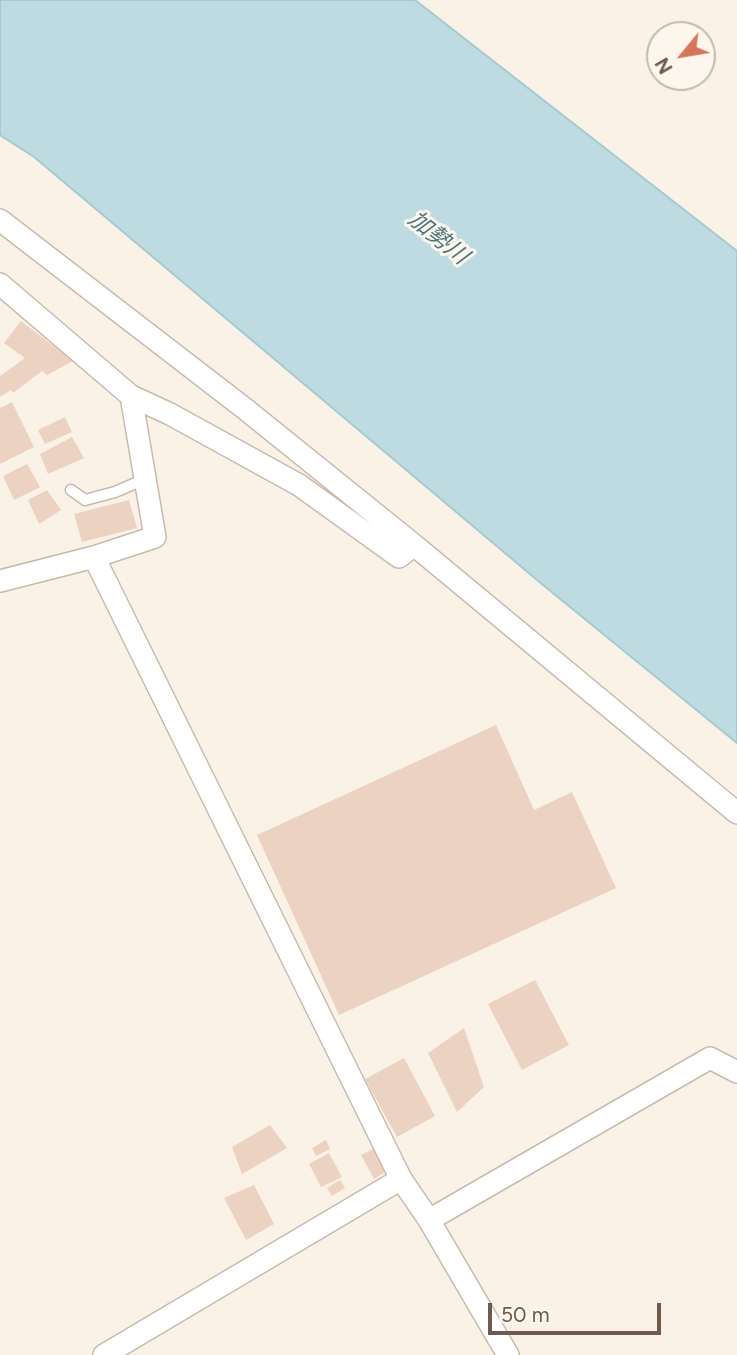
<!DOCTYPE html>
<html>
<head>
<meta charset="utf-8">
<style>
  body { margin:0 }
  #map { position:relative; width:737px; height:1355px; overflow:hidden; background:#faf2e6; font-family:Figtree,sans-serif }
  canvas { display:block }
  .north { position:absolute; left:646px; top:21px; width:70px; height:70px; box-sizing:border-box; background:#fdf6ec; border:2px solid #c5b8ad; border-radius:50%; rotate:240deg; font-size:19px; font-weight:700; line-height:28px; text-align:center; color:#705a4e }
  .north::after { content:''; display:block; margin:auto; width:24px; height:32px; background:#d5765a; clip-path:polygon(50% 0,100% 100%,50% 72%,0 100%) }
  .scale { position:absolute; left:488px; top:1303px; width:173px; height:32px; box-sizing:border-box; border:4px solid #705a4e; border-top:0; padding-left:9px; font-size:21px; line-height:24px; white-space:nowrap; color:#705a4e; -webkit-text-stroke:5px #fdf6ec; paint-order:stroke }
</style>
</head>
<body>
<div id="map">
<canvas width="737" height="1355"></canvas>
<div class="north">N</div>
<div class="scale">50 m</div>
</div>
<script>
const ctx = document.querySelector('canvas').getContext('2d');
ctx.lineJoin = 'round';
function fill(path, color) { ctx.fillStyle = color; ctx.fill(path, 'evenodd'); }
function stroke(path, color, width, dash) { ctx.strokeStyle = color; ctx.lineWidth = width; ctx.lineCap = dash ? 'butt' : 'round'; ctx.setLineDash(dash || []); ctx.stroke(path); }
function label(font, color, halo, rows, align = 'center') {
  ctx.font = font + ' Figtree,"Noto Sans JP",sans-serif'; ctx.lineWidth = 6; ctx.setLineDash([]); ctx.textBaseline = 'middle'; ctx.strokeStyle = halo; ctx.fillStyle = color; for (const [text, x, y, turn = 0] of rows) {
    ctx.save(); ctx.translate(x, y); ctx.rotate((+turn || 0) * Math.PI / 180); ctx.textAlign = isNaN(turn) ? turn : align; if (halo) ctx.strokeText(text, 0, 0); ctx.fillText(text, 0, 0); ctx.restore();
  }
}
const water = new Path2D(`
  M0 0H415L737 251V743L543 585 34 157 0 135Z`);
const building = new Path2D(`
  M21 321 73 361 47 375 42 371 13 393 11 390 0 397V376L25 358 4 343Z
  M12 402 34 447 0 464V408Z
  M65 417 72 432 45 444 38 430Z
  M72 437 84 458 48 474 40 454Z
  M27 464 40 487 14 500 3 476Z
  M47 490 61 510 39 524 28 500Z
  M129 500 137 528 82 542 74 514Z
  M496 725 534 810 572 792 616 888 339 1015 257 835Z
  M535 980 569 1045 522 1070 488 1004Z
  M464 1028 484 1087 457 1112 428 1053Z
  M404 1058 435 1116 397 1137 365 1079Z
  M270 1125 287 1148 242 1174 232 1147Z
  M326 1140 330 1149 316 1156 312 1148Z
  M373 1149 386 1172 374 1179 361 1155Z
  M329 1153 342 1177 321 1187 309 1164Z
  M340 1180 345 1188 332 1196 327 1188Z
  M254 1185 274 1224 246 1240 224 1198Z`);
const lane = new Path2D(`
  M71 490 85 500 115 492 145 479`);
const street = new Path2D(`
  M0 220 244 408 414 545
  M0 284 131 396 170 414 299 485 399 557 414 545 737 813
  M94 557 401 1179 429 1220 508 1355
  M0 581 94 557 155 537 131 396
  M429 1220 710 1058 737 1072
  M104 1355 401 1179`);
const waterNames = [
  ["加勢川",438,238,39]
];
fill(water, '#bddbe1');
stroke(water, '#a5cad1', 2);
fill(building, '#ecd2c1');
stroke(lane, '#cabaae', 13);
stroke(street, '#cabaae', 24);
stroke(lane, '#fff', 10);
stroke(street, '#fff', 21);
label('italic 23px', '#4b7780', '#fdf6ec', waterNames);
</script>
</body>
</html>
